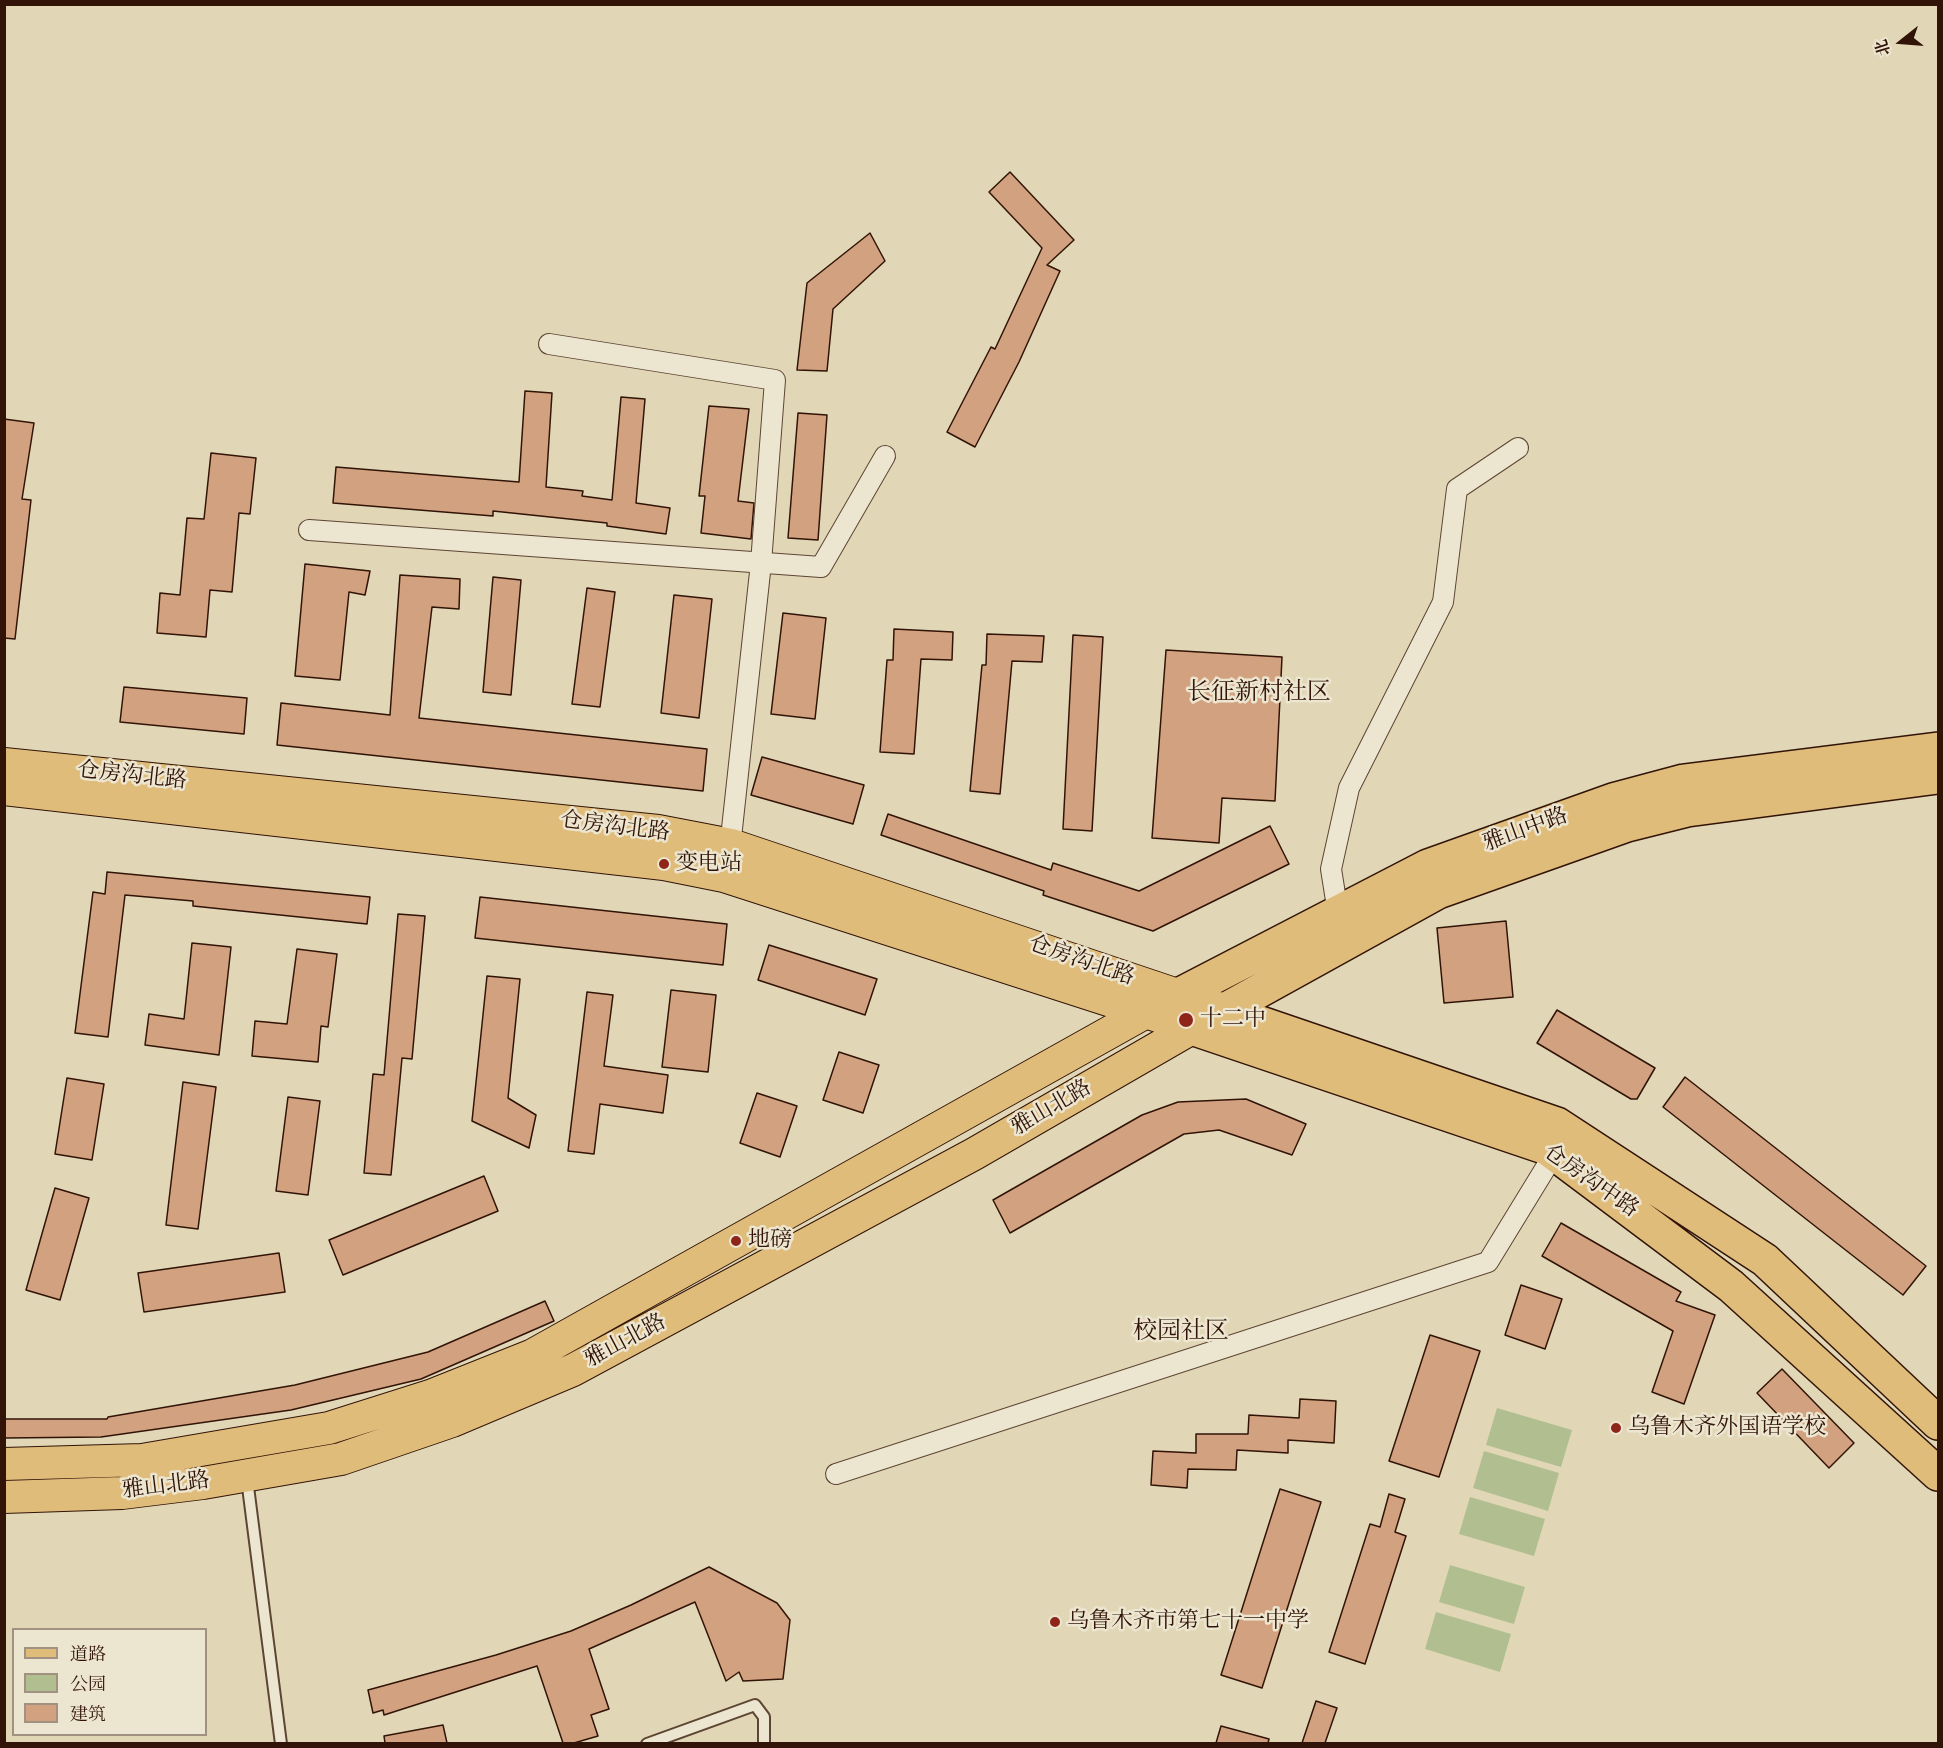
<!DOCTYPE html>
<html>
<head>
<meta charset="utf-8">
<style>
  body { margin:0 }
  #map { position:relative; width:1943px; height:1748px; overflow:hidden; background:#e1d7b6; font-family:"IM FELL English","Noto Serif SC",serif }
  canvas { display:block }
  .frame { position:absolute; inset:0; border:6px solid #311407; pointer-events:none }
  .legend { position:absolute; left:12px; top:1628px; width:195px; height:108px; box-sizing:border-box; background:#ece5d0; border:2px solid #a19180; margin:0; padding:8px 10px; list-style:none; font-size:18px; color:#311407 }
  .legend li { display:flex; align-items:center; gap:12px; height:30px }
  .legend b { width:30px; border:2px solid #a19180 }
  .north { position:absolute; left:1871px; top:12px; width:60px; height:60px; -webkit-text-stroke:4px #ece5d0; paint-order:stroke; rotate:253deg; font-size:16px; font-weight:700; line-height:24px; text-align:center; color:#311407 }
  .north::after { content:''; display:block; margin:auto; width:21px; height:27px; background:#311407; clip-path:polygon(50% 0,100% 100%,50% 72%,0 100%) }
</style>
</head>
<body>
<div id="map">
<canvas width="1943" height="1748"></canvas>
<div class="frame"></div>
<ul class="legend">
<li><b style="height:8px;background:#e0bc7b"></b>道路</li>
<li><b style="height:16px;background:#b1bf90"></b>公园</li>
<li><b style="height:16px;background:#d2a17f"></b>建筑</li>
</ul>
<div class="north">北</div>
</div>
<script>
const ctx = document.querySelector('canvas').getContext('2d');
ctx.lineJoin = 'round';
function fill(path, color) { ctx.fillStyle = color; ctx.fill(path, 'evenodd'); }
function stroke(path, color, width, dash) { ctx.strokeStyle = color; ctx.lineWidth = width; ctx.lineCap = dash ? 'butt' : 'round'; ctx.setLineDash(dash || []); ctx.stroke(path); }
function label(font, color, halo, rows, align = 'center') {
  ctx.font = font + ' "IM FELL English","Noto Serif SC",serif'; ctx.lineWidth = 5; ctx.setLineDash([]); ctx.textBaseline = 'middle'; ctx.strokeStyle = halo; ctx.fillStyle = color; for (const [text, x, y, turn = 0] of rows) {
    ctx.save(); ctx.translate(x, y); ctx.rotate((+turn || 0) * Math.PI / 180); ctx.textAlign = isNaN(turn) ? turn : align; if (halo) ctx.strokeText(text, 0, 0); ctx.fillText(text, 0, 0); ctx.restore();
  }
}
const green = new Path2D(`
  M1497 1408 1572 1430 1561 1467 1486 1445Z
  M1484 1451 1559 1473 1548 1511 1473 1488Z
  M1470 1497 1545 1519 1534 1556 1459 1534Z
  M1450 1565 1525 1587 1514 1624 1439 1602Z
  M1436 1612 1511 1634 1500 1672 1425 1649Z`);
const building = new Path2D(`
  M1010 172 1074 240 1047 265 1060 271 1019 362 975 447 947 432 991 347 995 349 1042 248 989 192Z
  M870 233 885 261 833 309 827 371 797 370 807 283Z
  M525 391 552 393 546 487 583 491 582 496 612 500 621 397 645 399 636 503 670 508 666 534 607 526V523L493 511V516L333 503 336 467 519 482Z
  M709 406 749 409 738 501 754 503 751 539 701 533 705 496H699Z
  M798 413 827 415 818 540 788 538Z
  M4 419 34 423 22 499 31 500 15 639 4 638Z
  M211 453 256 458 250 514 239 513 232 592 210 590 206 637 157 633 160 593 180 595 187 518 204 519Z
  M305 564 370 571 365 595 349 592 340 680 295 676Z
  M400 575 460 579 459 609 432 607 419 718 707 749 703 791 277 745 281 703 390 715Z
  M493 577 521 580 511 695 483 692Z
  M587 588 615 592 600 707 572 704Z
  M674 595 712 599 699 718 661 713Z
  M783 613 826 618 815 719 771 714Z
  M894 629 953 632 952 660 921 659 914 754 880 752 887 660H893Z
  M987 634 1044 636 1042 662 1012 661 1000 794 970 791 982 665H986Z
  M1073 635 1103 637 1092 831 1063 829Z
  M1166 650 1282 657 1275 801 1222 798 1219 843 1152 838Z
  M124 687 247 698 244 734 120 722Z
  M762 757 864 785 853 824 751 795Z
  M888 814 1051 870 1053 863 1139 891 1270 826 1289 864 1153 931 1043 895 1044 891 881 835Z
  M107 872 370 897 367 924 193 906V901L125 895 108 1037 75 1033 93 892 105 894Z
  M480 897 727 924 723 965 475 938Z
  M398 914 425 916 412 1059 402 1058 391 1175 364 1173 373 1074 384 1075Z
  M1506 921 1513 997 1444 1003 1437 928Z
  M192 943 231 947 219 1055 145 1045 149 1014 184 1019Z
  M769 945 877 979 865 1015 758 980Z
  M297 949 337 954 328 1027 321 1026 318 1062 252 1056 255 1021 287 1024Z
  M487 976 520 979 508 1098 536 1115 529 1148 472 1121Z
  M671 990 716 995 708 1072 662 1067Z
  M587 992 613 995 604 1066 668 1075 663 1113 600 1104 594 1154 568 1151Z
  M1557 1010 1655 1068 1637 1099H1631L1537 1043Z
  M839 1052 879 1065 863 1113 823 1100Z
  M1685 1077 1926 1266 1903 1295 1663 1107Z
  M67 1078 104 1084 92 1160 55 1154Z
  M183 1082 216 1087 198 1229 166 1225Z
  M757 1093 797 1106 780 1157 740 1143Z
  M288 1097 320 1101 308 1195 276 1191Z
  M1246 1099 1306 1124 1292 1155 1219 1130 1184 1134 1010 1233 993 1200 1142 1115 1178 1102Z
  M484 1176 498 1211 343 1275 329 1240Z
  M55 1188 89 1198 60 1300 26 1290Z
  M1561 1223 1681 1292 1676 1301 1715 1315 1684 1404 1652 1392 1673 1331 1542 1256Z
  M279 1253 285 1292 144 1312 138 1273Z
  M1521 1285 1562 1299 1545 1349 1505 1335Z
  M545 1301 554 1321 421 1379 291 1410 101 1437 4 1438V1419H107L108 1417 295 1385 428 1352Z
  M1430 1335 1480 1351 1439 1477 1389 1461Z
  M1782 1369 1854 1443 1829 1468 1757 1393Z
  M1300 1399 1336 1401 1334 1443 1288 1440V1453L1237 1450 1236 1470 1188 1469 1187 1488 1151 1485 1153 1451 1196 1453V1434H1248L1249 1415 1299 1418Z
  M1280 1489 1321 1502 1262 1688 1221 1675Z
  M1389 1494 1405 1499 1395 1532 1406 1536 1365 1664 1329 1652 1370 1524 1380 1527Z
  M709 1567 777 1603 790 1620 783 1679 743 1681 739 1672 726 1681 695 1602 589 1649 609 1709 591 1715 598 1736 574 1743H563L537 1666 384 1715 383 1710 373 1713 368 1690 496 1655 571 1631 631 1605Z
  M1316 1701 1337 1708 1325 1743H1302Z
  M443 1725 447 1743H385L384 1736Z
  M1221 1726 1269 1739 1268 1743H1216Z`);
const lane = new Path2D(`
  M247 1479 281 1744
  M647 1744 755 1705 764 1717V1744`);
const street = new Path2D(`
  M549 344 775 380 761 563 729 856
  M309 530 821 567 885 456
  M1338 913 1331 869 1349 788 1443 602 1457 489 1518 448
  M836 1474 1488 1262 1559 1146`);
const primary = new Path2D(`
  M4 764 658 831 731 845 1198 1002
  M4 789 664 864 724 876 1158 1016
  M4 1464 142 1460 329 1428 430 1396 533 1355 1146 1012
  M4 1497 122 1493 203 1483 341 1459 452 1421 573 1370 974 1154 1192 1028`);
const highway = new Path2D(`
  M1202 1003 1557 1124 1765 1260 1938 1423
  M1146 1012 1428 866 1613 800 1684 781 1938 749
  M1212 1017 1438 892 1627 825 1687 810 1938 777
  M1168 1020 1547 1148 1731 1286 1938 1474`);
const markers = [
  [664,864,6,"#8f2418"],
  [1186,1020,8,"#8f2418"],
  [736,1241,6,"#8f2418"],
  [1616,1428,6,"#8f2418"],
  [1055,1622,6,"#8f2418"]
];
const streetNames = [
  ["仓房沟北路",132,777,6],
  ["仓房沟北路",615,828,7],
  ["雅山中路",1526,831,-20],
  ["仓房沟北路",1081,962,19],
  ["雅山北路",1052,1109,-30],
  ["仓房沟中路",1590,1182,35],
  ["雅山北路",626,1342,-28],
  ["雅山北路",166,1487,-7]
];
const poiNames = [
  ["变电站",676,864],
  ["十二中",1200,1020],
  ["地磅",748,1241],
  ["乌鲁木齐外国语学校",1628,1428],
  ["乌鲁木齐市第七十一中学",1067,1622]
];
const neighbourhoodNames = [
  ["长征新村社区",1259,694],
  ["校园社区",1181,1333]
];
fill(green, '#b1bf90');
fill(building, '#d2a17f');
stroke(building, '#311407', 1.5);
stroke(lane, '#5d4533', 14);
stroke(street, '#5d4533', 22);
stroke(primary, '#311407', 34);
stroke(highway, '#311407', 36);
stroke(lane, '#ece5d0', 10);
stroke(street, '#ece5d0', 20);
stroke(primary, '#e0bc7b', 32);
stroke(highway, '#e0bc7b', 33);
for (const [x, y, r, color] of markers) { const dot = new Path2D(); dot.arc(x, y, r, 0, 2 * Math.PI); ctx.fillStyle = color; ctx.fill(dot); stroke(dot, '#ece5d0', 2); }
label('22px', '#311407', '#ece5d0', streetNames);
label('22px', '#311407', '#ece5d0', poiNames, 'left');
label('24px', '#311407', '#ece5d0', neighbourhoodNames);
</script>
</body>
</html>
